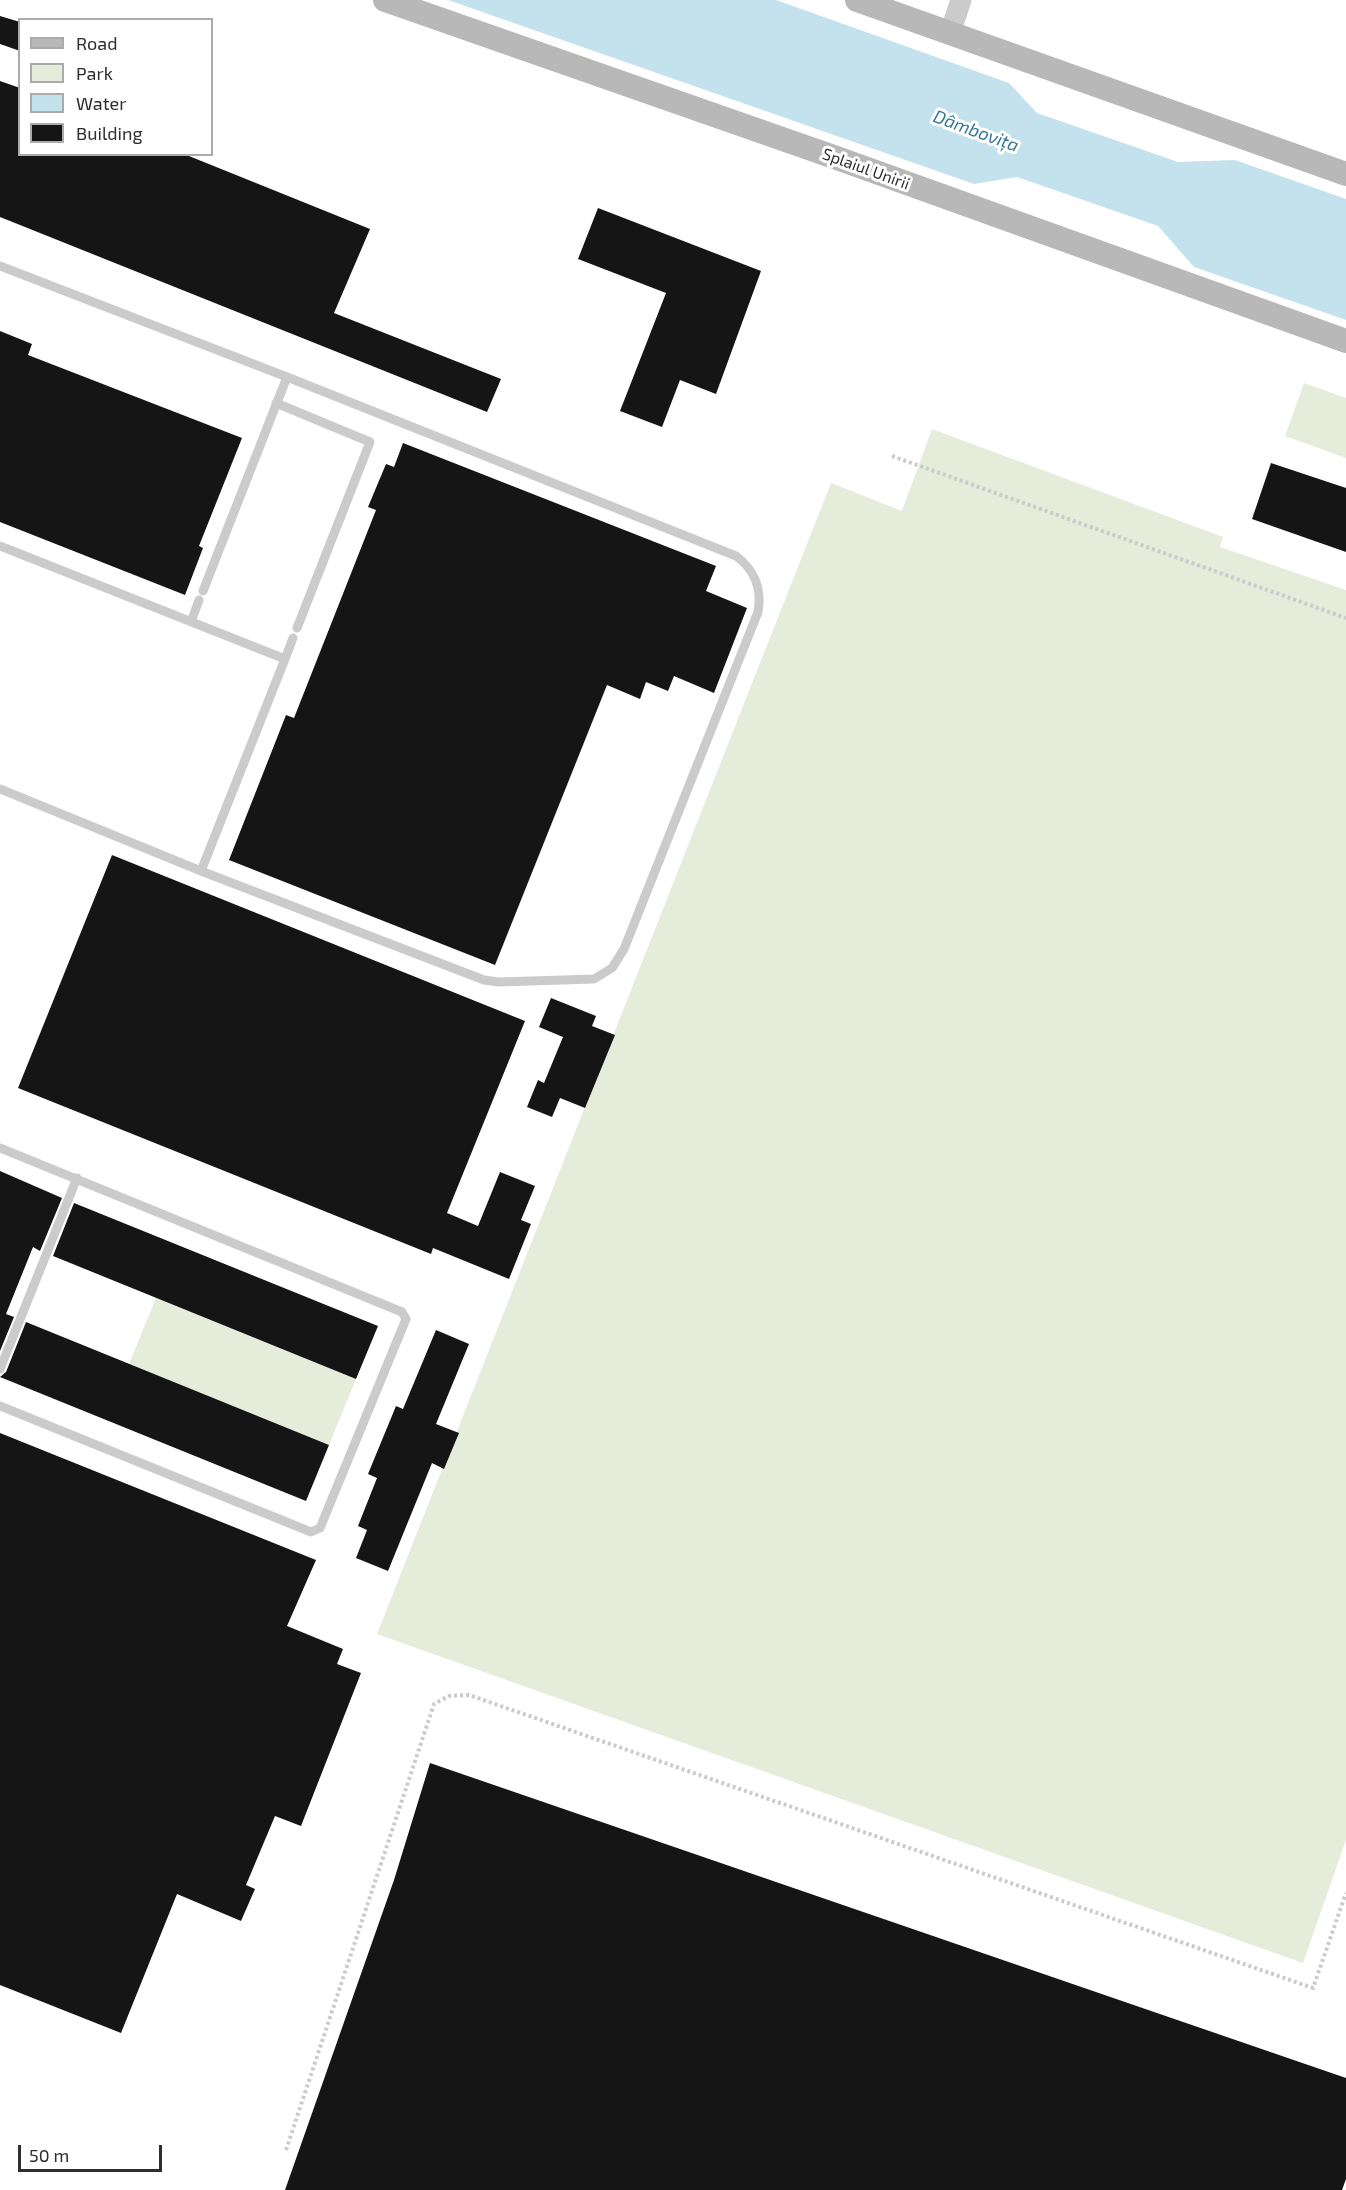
<!DOCTYPE html>
<html>
<head>
<meta charset="utf-8">
<style>
  body { margin:0 }
  #map { position:relative; width:1346px; height:2190px; overflow:hidden; background:#fff; font-family:"Exo 2",sans-serif }
  canvas { display:block }
  .legend { position:absolute; left:18px; top:18px; width:195px; height:138px; box-sizing:border-box; background:#fff; border:2px solid #ababab; margin:0; padding:8px 10px; list-style:none; font-size:18px; color:#2e2e2e }
  .legend li { display:flex; align-items:center; gap:12px; height:30px }
  .legend b { width:30px; border:2px solid #ababab }
  .scale { position:absolute; left:18px; top:2145px; width:144px; height:27px; box-sizing:border-box; border:3px solid #2e2e2e; border-top:0; padding-left:8px; font-size:18px; line-height:21px; white-space:nowrap; color:#2e2e2e; -webkit-text-stroke:4px #fff; paint-order:stroke }
</style>
</head>
<body>
<div id="map">
<canvas width="1346" height="2190"></canvas>
<ul class="legend">
<li><b style="height:8px;background:#b8b8b8"></b>Road</li>
<li><b style="height:16px;background:#e5ecda"></b>Park</li>
<li><b style="height:16px;background:#c4e1ee"></b>Water</li>
<li><b style="height:16px;background:#151515"></b>Building</li>
</ul>
<div class="scale">50 m</div>
</div>
<script>
const ctx = document.querySelector('canvas').getContext('2d');
ctx.lineJoin = 'round';
function fill(path, color) { ctx.fillStyle = color; ctx.fill(path, 'evenodd'); }
function stroke(path, color, width, dash) { ctx.strokeStyle = color; ctx.lineWidth = width; ctx.lineCap = dash ? 'butt' : 'round'; ctx.setLineDash(dash || []); ctx.stroke(path); }
function label(font, color, halo, rows, align = 'center') {
  ctx.font = font + ' "Exo 2",sans-serif'; ctx.lineWidth = 6; ctx.setLineDash([]); ctx.textBaseline = 'middle'; ctx.strokeStyle = halo; ctx.fillStyle = color; for (const [text, x, y, turn = 0] of rows) {
    ctx.save(); ctx.translate(x, y); ctx.rotate((+turn || 0) * Math.PI / 180); ctx.textAlign = isNaN(turn) ? turn : align; if (halo) ctx.strokeText(text, 0, 0); ctx.fillText(text, 0, 0); ctx.restore();
  }
}
const green = new Path2D(`
  M1304 383 1346 398V458L1285 436Z
  M932 429 1223 537 1220 547 1346 590V1840L1303 1963 377 1634 831 483 902 511Z
  M156 1298 356 1379 329 1445 129 1364Z`);
const water = new Path2D(`
  M448 0H776L1009 83 1037 113 1178 162 1235 160 1346 199V320L1194 267 1158 226 1017 177 974 184Z`);
const building = new Path2D(`
  M0 16 20 22V51L0 44Z
  M0 81 20 88V154H184L370 229 334 313 501 379 487 412 0 217Z
  M598 208 761 271 716 394 680 380 662 427 620 411 666 293 578 259Z
  M0 331 32 344 28 355 242 438 199 546 203 548 185 595 0 522Z
  M403 443 716 566 706 591 747 608 714 693 674 676 668 691 646 682 640 699 607 685 495 965 229 860 286 715 294 718 376 510 368 507 386 464 394 467Z
  M1271 463 1346 488V552L1252 519Z
  M112 855 525 1021 447 1213 478 1226 500 1172 535 1186 521 1220 531 1224 509 1279 433 1248 431 1254 18 1088Z
  M551 998 596 1016 592 1026 615 1035 585 1108 560 1098 552 1117 527 1107 538 1080 544 1083 563 1037 539 1027Z
  M0 1171 62 1198 40 1251 33 1247 6 1314 14 1317 0 1351Z
  M74 1203 378 1326 356 1379 53 1256Z
  M26 1322 329 1445 306 1501 0 1377 6 1372Z
  M436 1330 469 1344 436 1424 459 1433 444 1469 432 1463 388 1571 356 1558 367 1530 358 1526 377 1478 368 1474 396 1406 403 1409Z
  M0 1433 316 1560 287 1626 343 1649 337 1664 361 1673 301 1826 275 1816 246 1885 255 1889 241 1921 177 1894 121 2033 0 1985Z
  M430 1763 1346 2078V2179L1342 2190H285L394 1880Z`);
const path = new Path2D(`
  M892 456 1346 618
  M286 2150 434 1704 449 1696 469 1695 1313 1988 1346 1893`);
const service = new Path2D(`
  M0 266 287 377 736 556C755 570 762 590 758 612L624 949 612 968 594 979 499 982 484 980 201 871 0 789
  M276 403 370 442 297 628
  M0 546 285 659 201 871
  M203 591 287 377
  M191 622 199 600
  M285 659 293 638
  M0 1148 402 1312 406 1319 320 1528 311 1532 0 1406
  M0 1369 77 1178`);
const tertiary = new Path2D(`
  M950 33 961 0`);
const secondary = new Path2D(`
  M385 0 834 157 1346 341
  M857 0 1346 174`);
const streetNames = [
  ["Splaiul Unirii",866,169,20]
];
const waterNames = [
  ["Dâmbovița",976,131,20]
];
fill(green, '#e5ecda');
fill(water, '#c4e1ee');
fill(building, '#151515');
stroke(path, '#cbcbcb', 4, [3, 3]);
stroke(service, '#cbcbcb', 9);
stroke(tertiary, '#cbcbcb', 21);
stroke(secondary, '#b8b8b8', 24);
label('16px', '#2e2e2e', '#fff', streetNames);
label('italic 18px', '#357796', '#fff', waterNames);
</script>
</body>
</html>
